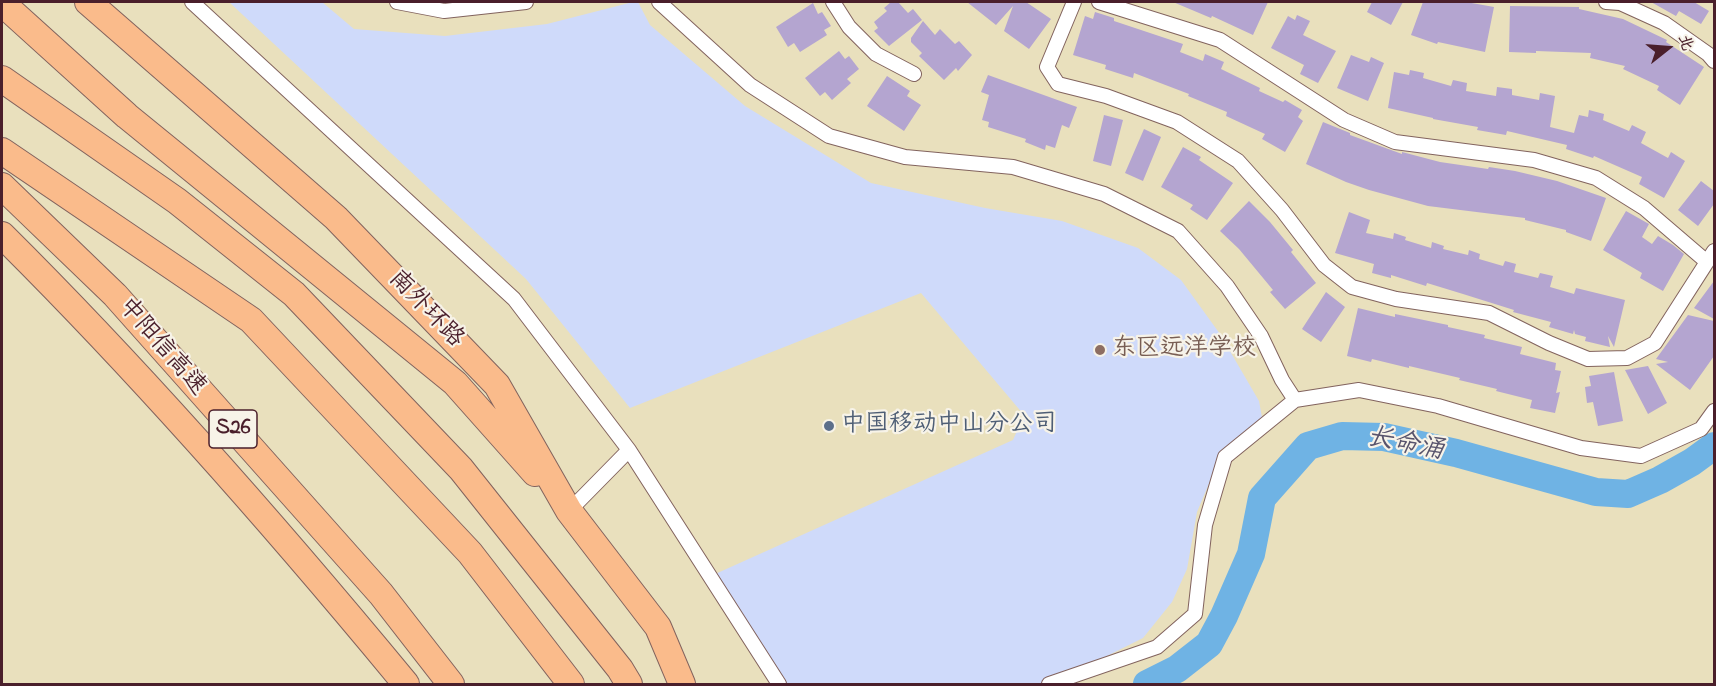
<!DOCTYPE html>
<html>
<head>
<meta charset="utf-8">
<style>
  body { margin:0 }
  #map { position:relative; width:1716px; height:686px; overflow:hidden; background:#e9e0bd; font-family:"Indie Flower","LXGW WenKai TC",sans-serif }
  canvas { display:block }
  .frame { position:absolute; inset:0; border:3px solid #4a1f2b; pointer-events:none }
  .north { position:absolute; left:1638px; top:18px; width:60px; height:60px; -webkit-text-stroke:4px #f7f3e8; paint-order:stroke; rotate:73deg; font-size:16px; font-weight:700; line-height:24px; text-align:center; color:#4a1f2b }
  .north::after { content:''; display:block; margin:auto; width:21px; height:27px; background:#4a1f2b; clip-path:polygon(50% 0,100% 100%,50% 72%,0 100%) }
</style>
</head>
<body>
<div id="map">
<canvas width="1716" height="686"></canvas>
<div class="frame"></div>
<div class="north">北</div>
</div>
<script>
const ctx = document.querySelector('canvas').getContext('2d');
ctx.lineJoin = 'round';
function fill(path, color) { ctx.fillStyle = color; ctx.fill(path, 'evenodd'); }
function stroke(path, color, width, dash) { ctx.strokeStyle = color; ctx.lineWidth = width; ctx.lineCap = dash ? 'butt' : 'round'; ctx.setLineDash(dash || []); ctx.stroke(path); }
function label(font, color, halo, rows, align = 'center') {
  ctx.font = font + ' "Indie Flower","LXGW WenKai TC",sans-serif'; ctx.lineWidth = 4.5; ctx.setLineDash([]); ctx.textBaseline = 'middle'; ctx.strokeStyle = halo; ctx.fillStyle = color; for (const [text, x, y, turn = 0] of rows) {
    ctx.save(); ctx.translate(x, y); ctx.rotate((+turn || 0) * Math.PI / 180); ctx.textAlign = isNaN(turn) ? turn : align; if (halo) ctx.strokeText(text, 0, 0); ctx.fillText(text, 0, 0); ctx.restore();
  }
}
const built = new Path2D(`
  M229 2H322L354 29 445 36 547 24 633 2H638L650 25 745 106 871 183 985 208 1062 221 1138 248 1181 280 1220 334 1259 401 1263 423 1216 467 1197 512 1187 569 1172 602 1143 638 1051 684H780L713 575 1013 440 1024 415 921 293 630 408 526 279Z`);
const river = new Path2D(`
  M1147 684 1177 669 1209 644 1224 616 1251 554 1262 498 1308 446 1342 436 1384 437 1456 453 1596 492 1628 494 1660 480 1692 462 1714 446`);
const building = new Path2D(`
  M891 2H898L908 13 913 9 922 20 889 46 874 31 878 28 874 22 887 11 884 8Z
  M967 2H1026L1051 19 1029 49 1004 31 1013 6 996 25Z
  M1173 2H1268L1253 35 1212 16 1211 18Z
  M1372 2H1403L1391 25 1367 12Z
  M1423 2H1466L1494 7 1485 52 1438 42 1437 44 1411 35Z
  M1651 2H1694L1709 11 1701 24 1679 11 1676 16Z
  M813 3 818 14 822 12 831 26 824 30 827 35 800 52 794 43 788 47 776 27Z
  M1510 6 1579 7V9L1623 19 1667 40 1666 42 1704 67 1680 105 1657 90 1659 86 1623 69 1625 66 1590 58 1591 53 1536 51V53L1509 52Z
  M1095 12 1114 18V21L1183 44 1180 52 1203 61 1205 54 1224 62 1221 69 1260 88 1259 91 1283 102 1285 100 1302 110 1298 117 1303 121 1285 152 1262 139 1265 134 1226 116 1227 112 1188 96 1189 94 1134 73 1133 78 1105 69 1106 65 1073 55 1085 16 1093 19Z
  M1297 15 1310 21 1303 35 1336 51 1318 83 1300 74 1304 65 1271 48 1288 16 1295 20Z
  M923 21 935 35 940 29 955 44 959 41 972 55 958 71 956 68 944 80 919 56 922 53 911 42V38Z
  M839 51 845 59 849 56 859 69 847 79 851 83 832 100 825 92 820 96 805 78Z
  M1351 55 1369 62 1371 57 1384 63 1368 101 1337 88Z
  M1410 70 1424 73 1423 78 1451 86 1453 80 1467 83 1466 91 1496 96 1497 87 1512 89V95L1539 100 1540 93 1555 96 1550 127 1574 133 1579 115 1588 117 1589 110 1604 114 1603 120 1629 131 1632 125 1646 132 1641 143 1668 158 1671 152 1685 161 1664 198 1639 184 1642 177 1594 156 1593 158 1566 149 1567 145 1507 131 1506 135 1477 130 1478 127 1433 119V118L1388 108 1394 72 1409 75Z
  M988 75 1077 107 1069 128 1062 125 1055 148 1046 145 1045 150 1025 142 1026 139 988 127 989 122 982 120 989 95 981 92Z
  M887 76 910 91 907 96 921 105 904 131 867 106Z
  M1104 115 1123 120 1111 166 1093 161Z
  M1323 122 1350 133V135L1402 154V152L1440 162 1488 169 1489 167 1515 171 1557 181 1606 198 1591 241 1566 232V230L1525 220V218L1428 206 1369 190 1346 182 1306 164Z
  M1144 129 1161 137 1143 181 1125 173Z
  M1183 147 1201 157 1199 160 1233 183 1207 220 1190 209 1193 205 1161 187Z
  M1701 181 1714 191V204L1698 226 1678 210Z
  M1249 201 1270 222 1293 250 1291 252 1316 283 1285 309 1270 292 1273 290 1239 249 1220 231Z
  M1626 211 1649 224 1642 237 1652 244 1658 236 1673 245 1684 254 1663 291 1640 278 1642 273 1603 250Z
  M1349 212 1370 220 1366 233 1393 239 1394 233 1406 237 1405 240 1431 248 1432 242 1444 246 1443 249 1468 255 1469 250 1480 254 1479 259 1503 266 1505 261 1516 264 1514 272 1538 278 1540 273 1553 276 1550 287 1574 294 1576 288 1625 300 1614 347 1608 336 1610 347 1585 341 1586 337 1575 334 1574 330 1573 334 1549 327 1551 322 1513 312 1514 310 1463 294 1427 283 1426 286 1391 275V278L1372 273 1374 264 1335 253Z
  M1714 281V319L1694 308Z
  M1326 292 1345 307 1321 342 1302 329Z
  M1358 308 1395 317V314L1448 325V327L1485 335 1484 338 1522 347 1520 354 1556 363 1555 370 1561 371 1556 393 1560 392 1555 413 1530 408 1532 400 1496 391 1497 389 1459 380 1460 378 1409 366V368L1372 359 1371 362 1347 356Z
  M1688 315 1714 321V356L1690 390 1656 364 1668 362 1656 359Z
  M1648 366 1667 403 1648 414 1625 370Z
  M1614 372 1623 421 1598 426 1593 402 1587 403 1585 387 1591 386 1589 376Z`);
const street = new Path2D(`
  M192 2 514 299 629 450
  M397 2 444 11 526 2
  M659 2 750 85 829 136 905 157 1013 167 1104 194 1178 231 1227 286 1261 336 1282 380 1295 400
  M833 2 849 27 876 54 914 74
  M1074 2 1047 67 1058 84 1106 96 1177 122 1238 161 1282 210 1324 265 1352 287 1396 299 1489 313 1549 343 1588 359 1627 358 1655 343 1714 251
  M1099 2 1220 40 1344 120 1395 142 1534 160 1596 178 1644 208 1707 262
  M1606 2 1620 3 1664 23 1708 54 1714 61
  M569 511 629 450 779 684
  M1049 684 1157 647 1195 614 1205 525 1225 457 1295 400 1359 390 1438 406 1581 448 1641 456 1701 429 1714 411`);
const highway = new Path2D(`
  M88 2 336 218 497 385 569 511 658 627 682 684
  M2 3 127 116 455 383 535 473
  M2 79 177 201 294 294 461 469 620 669 629 684
  M2 151 251 320 470 553 571 684
  M2 186 115 295 381 594 451 684
  M2 235C145 377 278 529 406 684`);
const markers = [
  [1100,350,6,"#8d6e63"],
  [829,426,6,"#5c6f8a"]
];
const shields = [
  [233,429,48]
];
const shieldNames = [
  ["S26",233,429]
];
const streetNames = [
  ["南外环路",425,310,46],
  ["中阳信高速",161,348,49]
];
const educationNames = [
  ["东区远洋学校",1112,350]
];
const serviceNames = [
  ["中国移动中山分公司",841,426]
];
const waterNames = [
  ["长命涌",1405,446,11]
];
fill(built, '#cfdafa');
stroke(river, '#6fb3e4', 28);
fill(building, '#b4a5d0');
stroke(street, '#82635e', 16);
stroke(highway, '#82635e', 28);
stroke(street, '#fff', 14);
stroke(highway, '#fabb8b', 26);
for (const [x, y, r, color] of markers) { const dot = new Path2D(); dot.arc(x, y, r, 0, 2 * Math.PI); ctx.fillStyle = color; ctx.fill(dot); stroke(dot, '#f7f3e8', 2); }
for (const [x, y, w] of shields) { const box = new Path2D(); box.roundRect(x - w / 2, y - 19, w, 38, 4.5); ctx.fillStyle = '#f7f3e8'; ctx.fill(box); stroke(box, '#4a1f2b', 1.5); }
label('bold 22px', '#4a1f2b', null, shieldNames);
label('24px', '#4a1f2b', '#f7f3e8', streetNames);
label('24px', '#785e54', '#f7f3e8', educationNames, 'left');
label('24px', '#4e5e75', '#f7f3e8', serviceNames, 'left');
label('italic 26px', '#57536c', '#f7f3e8', waterNames);
</script>
</body>
</html>
